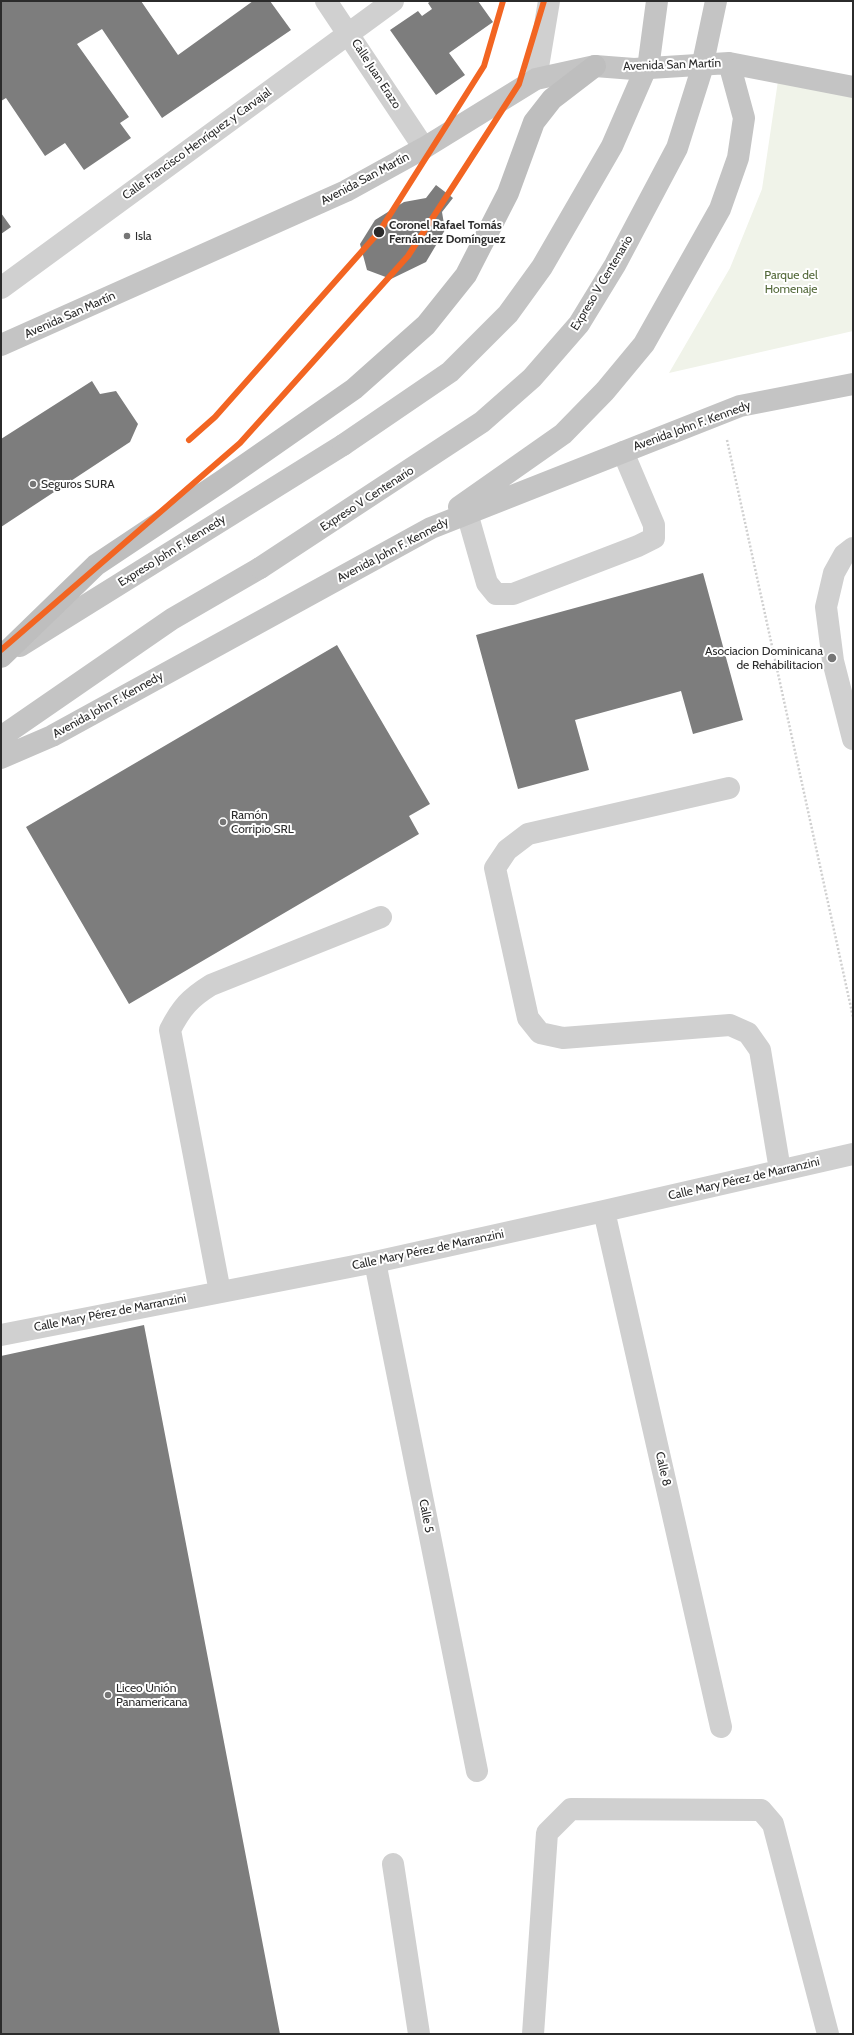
<!DOCTYPE html>
<html>
<head>
<meta charset="utf-8">
<style>
  body { margin:0 }
  #map { position:relative; width:854px; height:2035px; overflow:hidden; background:#fff; font-family:Cabin,sans-serif }
  canvas { display:block }
  .frame { position:absolute; inset:0; border:2px solid #2b2b2b; pointer-events:none }
</style>
</head>
<body>
<div id="map">
<canvas width="854" height="2035"></canvas>
<div class="frame"></div>
</div>
<script>
const ctx = document.querySelector('canvas').getContext('2d');
ctx.lineJoin = 'round';
function fill(path, color) { ctx.fillStyle = color; ctx.fill(path, 'evenodd'); }
function stroke(path, color, width, dash) { ctx.strokeStyle = color; ctx.lineWidth = width; ctx.lineCap = dash ? 'butt' : 'round'; ctx.setLineDash(dash || []); ctx.stroke(path); }
function label(font, color, halo, rows, align = 'center') {
  ctx.font = font + ' Cabin,sans-serif'; ctx.lineWidth = 4; ctx.setLineDash([]); ctx.textBaseline = 'middle'; ctx.strokeStyle = halo; ctx.fillStyle = color; for (const [text, x, y, turn = 0] of rows) {
    ctx.save(); ctx.translate(x, y); ctx.rotate((+turn || 0) * Math.PI / 180); ctx.textAlign = isNaN(turn) ? turn : align; if (halo) ctx.strokeText(text, 0, 0); ctx.fillText(text, 0, 0); ctx.restore();
  }
}
const green = new Path2D(`
  M779 74 853 90V331L669 373 730 268 762 189Z`);
const building = new Path2D(`
  M1 1H141L178 55 253 1H270L291 30 162 118 102 29 77 44 129 117 120 123 131 138 84 170 65 143 45 156 6 98 1 101Z
  M431 1H478L493 22 449 53 465 75 436 95 390 30 418 11 422 16 432 9 428 3Z
  M436 185 453 198 442 212 445 230 426 262 391 279 367 270 360 244 375 220 404 202 426 198Z
  M1 213 11 227 1 234Z
  M92 381 100 394 116 391 138 424 130 442 1 527V439Z
  M703 573 743 720 693 734 681 691 575 720 589 770 518 789 476 635Z
  M337 645 430 804 409 816 419 834 129 1004 26 827Z
  M144 1325 280 2034H1V1356Z`);
const path = new Path2D(`
  M727 440 853 1017`);
const minor = new Path2D(`
  M326 1 424 148
  M536 79 549 1
  M1 288 393 1
  M467 513 487 583 496 594H513L638 546 654 538V525L623 452
  M853 548 844 555 834 573 826 607 833 661 853 739
  M729 788 528 834 507 850 495 868 528 1018 540 1033 563 1038 730 1025 748 1033 760 1050 780 1170
  M604 1211 721 1727
  M375 1262 477 1771
  M220 1292 170 1030C181 1008 190 998 211 985L381 917
  M1 1335 375 1262 604 1211 853 1154
  M393 1864 419 2034
  M533 2034 547 1833 571 1809 761 1810 773 1824 828 2034`);
const major = new Path2D(`
  M1 345 346 191 424 148 536 79 595 66 634 69 729 63 853 87
  M459 507 563 434 605 391 644 344 720 209 738 158 744 118 729 63
  M20 646 343 445
  M1 737 172 619 260 568
  M1 758 52 736 431 528 740 406 853 384`);
const highway = new Path2D(`
  M1 657 96 565 222 481 354 389 426 325 466 275 508 193 534 122 552 99 595 66`);
const majorBridge = new Path2D(`
  M343 445 450 372 508 314 542 267 612 146 649 61 657 1
  M260 568 482 422 532 378 579 324 615 265 677 148 701 72 716 1`);
const metro1 = new Path2D(`
  M189 440 215 417 379 232 484 66 503 1
  M1 650 240 443 408 256 519 84 544 1`);
const markers = [
  [379,232,6,"#2b2b2b"],
  [127,236,4,"#757575"],
  [33,484,4,"#757575"],
  [832,658,5,"#757575"],
  [223,822,4,"#757575"],
  [108,1695,4,"#757575"]
];
const streetNames = [
  ["Avenida San Martín",672,65,-2],
  ["Calle Juan Erazo",376,74,57],
  ["Calle Francisco Henríquez y Carvajal",197,144,-36],
  ["Avenida San Martín",365,179,-28],
  ["Expreso V Centenario",602,283,-59],
  ["Avenida San Martín",70,315,-24],
  ["Avenida John F. Kennedy",692,426,-20],
  ["Expreso V Centenario",367,499,-33],
  ["Avenida John F. Kennedy",393,550,-28],
  ["Expreso John F. Kennedy",172,551,-32],
  ["Avenida John F. Kennedy",108,705,-29],
  ["Calle Mary Pérez de Marranzini",744,1179,-13],
  ["Calle Mary Pérez de Marranzini",428,1250,-12],
  ["Calle Mary Pérez de Marranzini",110,1313,-11],
  ["Calle 8",663,1469,77],
  ["Calle 5",426,1516,79]
];
const stopNames = [
  ["Coronel Rafael Tomás",389,225],
  ["Fernández Domínguez",389,239]
];
const poiNames = [
  ["Isla",135,236],
  ["Seguros SURA",41,484],
  ["Asociacion Dominicana",823,651,"right"],
  ["de Rehabilitacion",823,665,"right"],
  ["Ramón",231,815],
  ["Corripio SRL",231,829],
  ["Liceo Unión",116,1688],
  ["Panamericana",116,1702]
];
const parkNames = [
  ["Parque del",791,275],
  ["Homenaje",791,289]
];
fill(green, '#f0f3e9');
fill(building, '#7d7d7d');
stroke(path, '#d0d0d0', 2.5, [2, 2]);
stroke(minor, '#d0d0d0', 22);
stroke(major, '#c4c4c4', 22);
stroke(highway, '#bebebe', 22);
stroke(majorBridge, '#c4c4c4', 22);
stroke(metro1, '#f26522', 6);
for (const [x, y, r, color] of markers) { const dot = new Path2D(); dot.arc(x, y, r, 0, 2 * Math.PI); ctx.fillStyle = color; ctx.fill(dot); stroke(dot, '#fff', 1.5); }
label('12px', '#2b2b2b', '#fff', streetNames);
label('bold 12px', '#2b2b2b', '#fff', stopNames, 'left');
label('12px', '#2b2b2b', '#fff', poiNames, 'left');
label('12px', '#526838', '#fff', parkNames);
</script>
</body>
</html>
